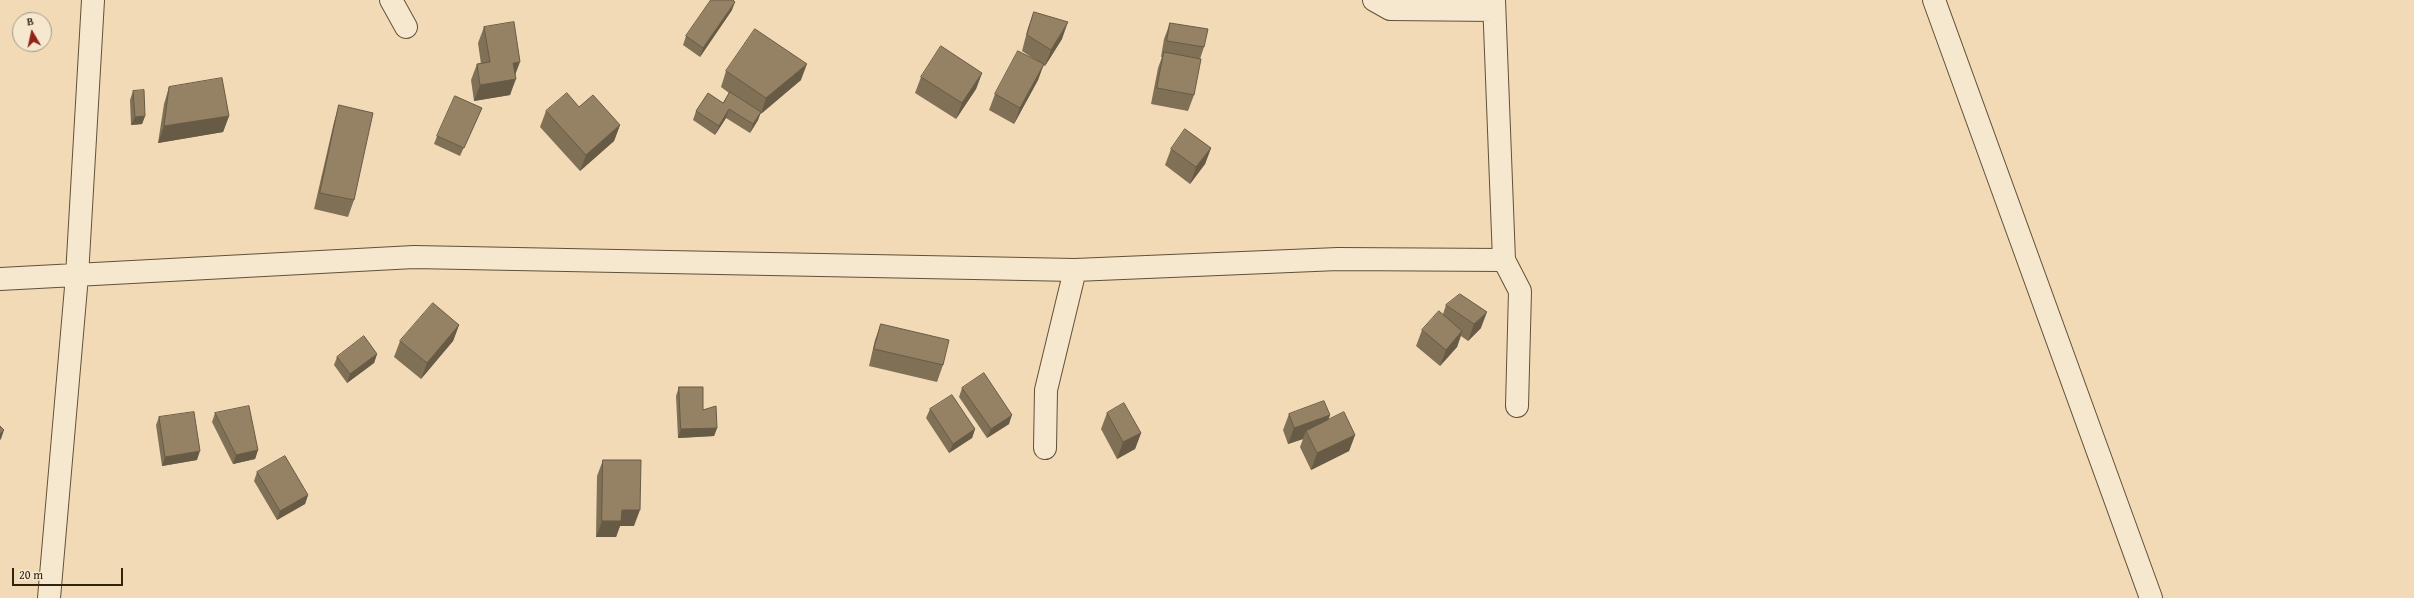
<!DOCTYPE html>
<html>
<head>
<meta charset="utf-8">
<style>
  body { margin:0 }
  #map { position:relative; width:2414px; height:598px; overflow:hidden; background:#f1dab5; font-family:"Gentium Book Plus",serif }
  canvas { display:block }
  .north { position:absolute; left:12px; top:12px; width:40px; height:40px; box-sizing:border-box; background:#f6e7cf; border:1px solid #a79981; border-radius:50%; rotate:351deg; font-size:11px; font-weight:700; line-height:16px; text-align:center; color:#31230d }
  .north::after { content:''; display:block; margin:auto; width:14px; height:18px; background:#8f2418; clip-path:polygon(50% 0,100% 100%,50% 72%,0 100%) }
  .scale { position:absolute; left:12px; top:568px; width:111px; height:18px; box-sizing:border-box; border:2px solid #31230d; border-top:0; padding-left:5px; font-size:12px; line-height:14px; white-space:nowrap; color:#31230d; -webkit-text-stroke:3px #f6e7cf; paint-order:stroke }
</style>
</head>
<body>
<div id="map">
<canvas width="2414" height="598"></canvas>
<div class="north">B</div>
<div class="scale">20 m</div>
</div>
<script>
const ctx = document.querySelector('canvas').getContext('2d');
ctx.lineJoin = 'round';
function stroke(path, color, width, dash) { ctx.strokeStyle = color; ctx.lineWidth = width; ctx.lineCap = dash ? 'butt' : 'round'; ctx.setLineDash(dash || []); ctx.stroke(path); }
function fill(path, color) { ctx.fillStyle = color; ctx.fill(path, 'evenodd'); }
const minor = new Path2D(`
  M391 0 406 27
  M1374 0 1390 9 1494 10
  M1504 260 1520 291 1517 406
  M0 279 414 257 1075 270 1338 259 1504 260 1494 0
  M1045 448 1046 390 1075 270
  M49 598 77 276 93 0`);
const tertiary = new Path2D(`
  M1934 0 2151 598`);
const wall = new Path2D(`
  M732 10 700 57 683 45 686 36Z
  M1034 12 1062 39 1045 66 1043 65 1038 80 1014 124 989 110 995 94 1040 63 1022 51 1028 28Z
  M1170 23 1204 47 1200 59 1194 95 1188 111 1151 104 1158 68 1162 57H1161L1164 39Z
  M484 27 515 76 510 95 474 101 471 80 477 64H481L478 43Z
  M726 71 801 80 760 114 758 120 750 133 726 118 715 135 693 120 696 111 723 103 729 93 721 87Z
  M982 73 976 89 956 119 915 93 921 77Z
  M169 87 229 116 223 132 158 143 164 104Z
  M133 91 145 116 142 124 131 125 130 100Z
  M339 105 354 200 348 217 314 209 334 122Z
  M579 107 620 125 614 141 580 171 540 127 546 111Z
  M478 117 460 156 434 144 437 136Z
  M1211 148 1205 164 1190 184 1165 165 1171 149Z
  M1446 305 1481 328 1468 341 1461 336 1457 347 1440 366 1416 346 1422 330 1443 314Z
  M881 324 943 365 937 382 869 366 875 340Z
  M459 325 453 341 421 379 394 357 400 341Z
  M377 354 374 363 347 383 334 365 337 357Z
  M679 387 703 410 717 428 714 436 678 438 676 396Z
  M962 388 1009 424 987 438 959 397Z
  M930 409 975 429 972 438 949 453 926 418Z
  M215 413 258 450 255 459 233 464 212 422Z
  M1107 413 1141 433 1135 449 1117 459 1101 429Z
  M1289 414 1330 415 1328 420 1355 435 1349 451 1311 470 1300 447 1303 439 1288 444 1283 430Z
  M159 417 197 460 162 466 156 425Z
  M603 460 634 526H620L616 537H596L597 476Z
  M257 472 308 495 305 504 277 520 254 481Z`);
const shadedWall = new Path2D(`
  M735 2 732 10 700 57 703 48Z
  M1068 22 1062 39 1045 66 1051 50Z
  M520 62 514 78 513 63Z
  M807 64 801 80 761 114 766 98Z
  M1044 64 1038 80 1014 124 1020 108Z
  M982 73 976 89 956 119 962 103Z
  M516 79 510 95 474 101 480 85Z
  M729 109 726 118 715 135 719 126Z
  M761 112 758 120 750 133 753 124Z
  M145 116 142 124 131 125 135 117Z
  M229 116 223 132 158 143 164 126Z
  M620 125 614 141 580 171 586 155Z
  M1211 148 1205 164 1190 184 1196 167Z
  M1487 312 1481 328 1468 341 1474 324Z
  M459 325 453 341 421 379 427 363Z
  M1462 331 1457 347 1440 366 1446 350Z
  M377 354 374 363 347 383 350 374Z
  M1012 415 1009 424 987 438 991 429Z
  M1330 415 1324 431H1306L1303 439 1288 444 1294 428Z
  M717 428 714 436 678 438 681 429Z
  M975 429 972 438 949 453 953 444Z
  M4 430 1 439 0 440V434Z
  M1141 433 1135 449 1117 459 1123 442Z
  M1355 435 1349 451 1311 470 1317 453Z
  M258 450 255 459 233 464 236 455Z
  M200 451 197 460 162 466 165 457Z
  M308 495 305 504 277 520 280 511Z
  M622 510H640L634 526H620L616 537H596L602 521Z`);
const building = new Path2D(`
  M711 0H733L735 2 703 48 686 36Z
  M1034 12 1068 22 1051 50 1027 35Z
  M514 22 520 62 513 63 516 79 480 85 477 64 490 62 484 27Z
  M1170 23 1208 29 1204 47 1167 41Z
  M755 29 807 64 766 98 726 71Z
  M941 46 982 73 962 103 921 77Z
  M1018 51 1044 64 1020 108 995 94Z
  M1164 52 1201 59 1194 95 1157 88Z
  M222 78 229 116 164 126 169 87Z
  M144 90 145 116 135 117 133 91Z
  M730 92 761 112 753 124 729 109 719 126 696 111 708 93 723 103Z
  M567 93 579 107 593 95 620 125 586 155 546 111Z
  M455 96 482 108 464 148 437 136Z
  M339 105 373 113 354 200 320 193Z
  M1185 129 1211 148 1196 167 1171 149Z
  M1460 294 1487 312 1474 324 1446 305Z
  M433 303 459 325 427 363 400 341Z
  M1439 311 1462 331 1446 350 1422 330Z
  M881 324 949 340 943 365 874 349Z
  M364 336 377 354 350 374 337 357Z
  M984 373 1012 415 991 429 962 388Z
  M679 387H703V410L716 406 717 428 681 429Z
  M952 395 975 429 953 444 930 409Z
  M1324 401 1330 415 1294 428 1289 414Z
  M1124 403 1141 433 1123 442 1107 413Z
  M249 406 258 450 236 455 215 413Z
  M194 412 200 451 165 457 159 417Z
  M1344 412 1355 435 1317 453 1306 431Z
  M0 426 4 430 0 434Z
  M285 456 308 495 280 511 257 472Z
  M603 460H641L640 510H622L621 521H602Z`);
stroke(minor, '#615137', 24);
stroke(tertiary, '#615137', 24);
stroke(minor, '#f6e7cf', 22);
stroke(tertiary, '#f6e7cf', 22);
fill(wall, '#807056');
fill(shadedWall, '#685b46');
fill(building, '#958264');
stroke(building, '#685b46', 1);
</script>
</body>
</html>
